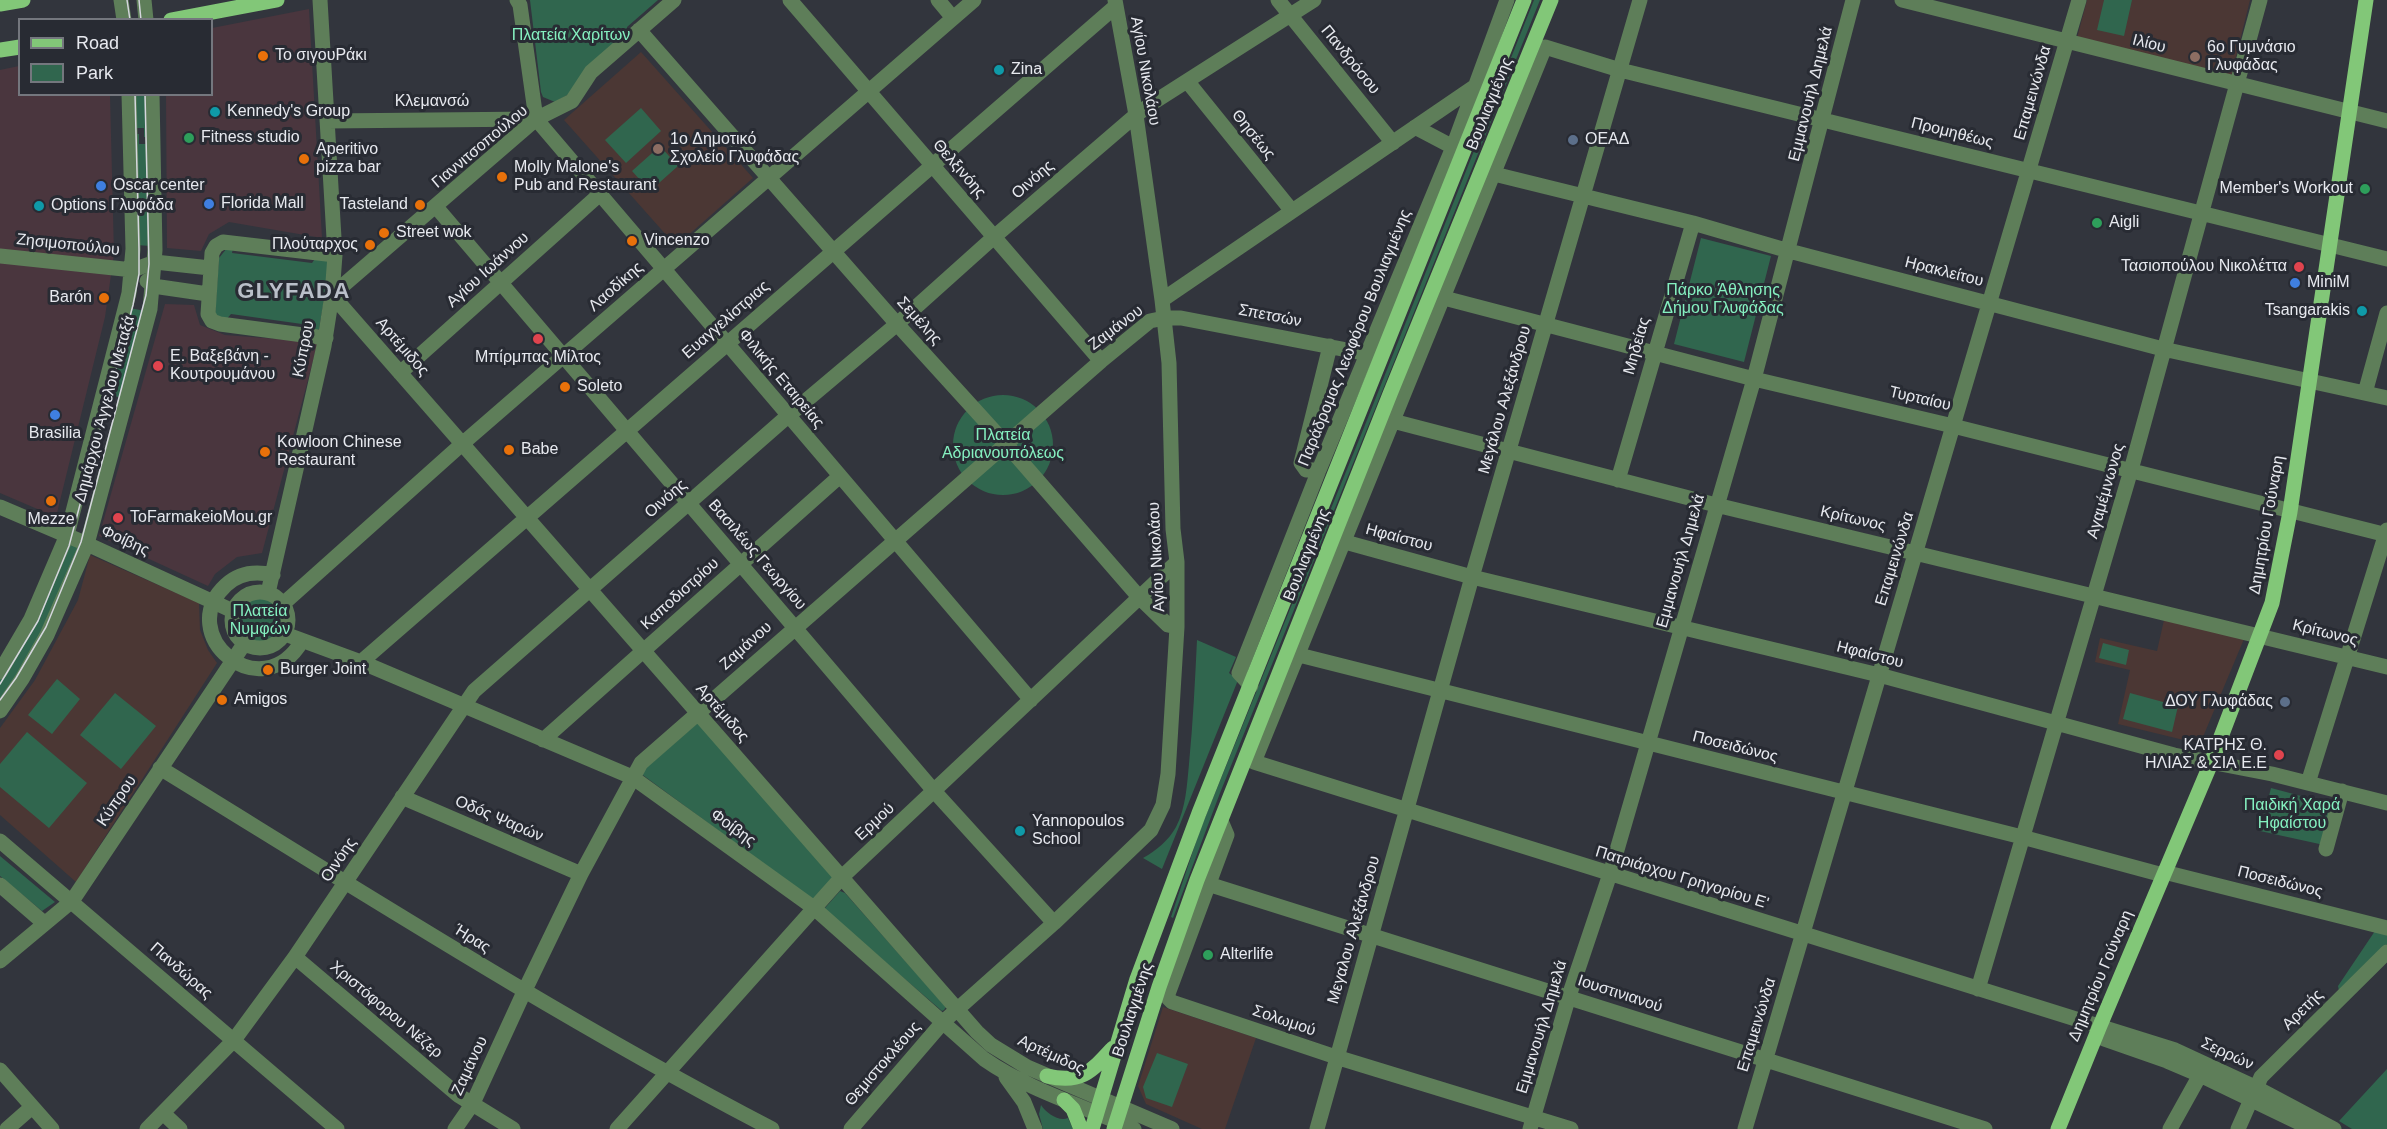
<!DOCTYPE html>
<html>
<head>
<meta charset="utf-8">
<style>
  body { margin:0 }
  #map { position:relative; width:2387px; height:1129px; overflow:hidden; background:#32353d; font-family:Helvetica,sans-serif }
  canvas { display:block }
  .legend { position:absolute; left:18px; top:18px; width:195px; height:78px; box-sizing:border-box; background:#282b33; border:2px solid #74777e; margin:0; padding:8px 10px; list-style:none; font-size:18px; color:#e7e9ef }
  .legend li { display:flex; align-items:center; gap:12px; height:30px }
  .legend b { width:30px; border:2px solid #74777e }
</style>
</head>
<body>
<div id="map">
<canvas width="2387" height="1129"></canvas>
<ul class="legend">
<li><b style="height:8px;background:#82c778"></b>Road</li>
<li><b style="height:16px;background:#30664e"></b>Park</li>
</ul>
</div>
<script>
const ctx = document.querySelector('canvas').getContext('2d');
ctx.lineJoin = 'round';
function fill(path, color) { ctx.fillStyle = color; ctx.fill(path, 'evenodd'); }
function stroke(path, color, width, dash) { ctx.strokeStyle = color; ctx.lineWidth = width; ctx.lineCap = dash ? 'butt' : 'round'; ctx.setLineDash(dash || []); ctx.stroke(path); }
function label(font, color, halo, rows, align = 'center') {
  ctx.font = font + ' Helvetica,sans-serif'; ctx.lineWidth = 6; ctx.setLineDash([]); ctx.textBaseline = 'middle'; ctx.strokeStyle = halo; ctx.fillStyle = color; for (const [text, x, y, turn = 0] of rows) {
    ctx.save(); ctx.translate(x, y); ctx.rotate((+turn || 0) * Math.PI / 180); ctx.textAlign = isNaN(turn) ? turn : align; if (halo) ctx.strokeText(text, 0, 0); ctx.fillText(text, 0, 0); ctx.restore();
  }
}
const commercial = new Path2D(`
  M309 9 322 238 229 222 209 234 201 251 167 248 166 95 212 94V28Z
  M19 66 20 94 110 95 114 254 105 317 56 517 0 493V70Z
  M165 304 194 305 200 325 225 335 318 342 262 553 237 557 215 574 208 586 99 536Z`);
const education = new Path2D(`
  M2087 0H2250L2231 77 2077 38Z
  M641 52 753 178 676 246 564 120Z
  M90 555 199 603 200 630 208 650 217 663 76 882 0 815V728L35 680 78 600Z
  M2164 620 2244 639 2200 744 2118 724 2130 670 2095 662 2100 638 2157 651Z
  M1163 1007 1256 1038 1225 1129H1202L1146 1104 1138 1086Z`);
const green = new Path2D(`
  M530 0H658L627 27V31L576 90 555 102 543 97 541 92Z
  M1534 0H1540L1220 793 1173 918 1171 917 1200 830 1363 430Z
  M2104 0H2132L2124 36 2097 30Z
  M132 95H147L150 137H144V128H135Z
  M641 108 661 131 626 163 605 140Z
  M135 134H139V144H149L151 246 136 245Z
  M660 146 678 166 650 191 632 171Z
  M1701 238 1771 256 1744 362 1674 344Z
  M227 248H233L232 253 312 263 317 256 325 259 330 265 319 329 305 331 302 324 231 314 225 321 215 314 219 258Z
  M130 308 145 311 122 398 107 394Z
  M953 445a50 50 0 1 1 100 0a50 50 0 1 1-100 0Z
  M68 542 81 548 59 601 0 704V679Z
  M237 621a23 23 0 1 1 46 0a23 23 0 1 1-46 0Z
  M1197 640 1236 657 1229 673 1238 680 1162 869 1143 858C1157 850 1168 841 1176 827 1186 808 1187 784 1189 764 1193 722 1195 681 1197 640Z
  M2103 643 2129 650 2126 665 2099 658Z
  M57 679 80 699 52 734 28 715Z
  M115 693 156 726 121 769 80 735Z
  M2130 693 2178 706 2172 732 2123 719Z
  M700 721 835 875 813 900 640 773Z
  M27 732 87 783 49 828 0 787V764Z
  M2271 788 2335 805 2324 845 2260 831Z
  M0 856 55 902 42 911 0 876Z
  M840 891 845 893 946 1007 944 1010 942 1011 827 912 825 908Z
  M2379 925 2387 927V944L2344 989 2339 991 2338 986Z
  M1157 1053 1188 1064 1172 1107 1146 1098 1143 1087Z
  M2387 1069V1129H2352L2339 1121Z
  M1041 1105C1046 1113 1059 1122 1068 1118L1073 1129H1043L1039 1114Z`);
const minor = new Path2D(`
  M121 0 124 20
  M144 0 146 20
  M517 0 520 5 536 119 1031 700
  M674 0 591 72 572 101 536 119 332 295 977 1032 991 1045 1027 1067 1172 1129
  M790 0 1101 361
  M938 0 953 18
  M1278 0 1393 143
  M1902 0 2387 121
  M639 30 897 324 1006 444 1139 597 1168 625 1177 627
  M1187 81 1292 211
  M327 121 536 119
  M1415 127 1453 147
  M1494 174 1693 223 1789 251 2163 349 2387 398
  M437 208 934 791 1054 923
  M0 256 133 270 155 262 210 268
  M147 281 153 286 208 294
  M1444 298 1754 379 1953 426 2387 535
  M1162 300 1477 85
  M326 338 220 324 212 321 208 314 212 253 216 246 223 242 335 255
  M400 373 600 194
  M2365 393 2387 313
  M1385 419 1716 505 2387 667
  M1319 470H1306L1301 463 1330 346
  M1618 480 1693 223
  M0 507 87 544 233 611
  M1345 542 1472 577 1879 675 2174 755 2272 774 2387 803
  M273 575C256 571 239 573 226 585 173 634 261 710 302 641
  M232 620a28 28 0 1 1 56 0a28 28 0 1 1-56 0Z
  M268 593 324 346 332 295 335 255 320 0
  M283 604 462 444 974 0
  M285 634 361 662 632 777 814 908 984 1059C1030 1091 1084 1106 1134 1129
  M1299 655 2022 837 2163 875
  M361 662 1116 6
  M0 672 31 619 67 535 129 293 133 249 129 94
  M1251 686 1239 673 1319 470 1453 147 1507 0
  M0 711 22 679 47 635 87 544 150 309 155 250 152 94
  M543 740 840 476
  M160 768C362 892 561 1019 772 1129
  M2308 783 2387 530
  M402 797 581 874
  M1221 821 1227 835 1168 994V998L1172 1002 1336 1057 1571 1129
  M0 841 337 1129
  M2326 849 2342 791
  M2164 872 2387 928
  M1208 884 1985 1129
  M0 885 44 923
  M295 957 458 1095 513 1129
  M0 961 72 901 244 644
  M1978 989 2131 470 2260 0
  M2104 1039 2167 1061 2200 1075 2312 1129
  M0 1070 52 1129
  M1006 1077 1024 1102 1035 1129
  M164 1114 180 1129
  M7 1129 32 1107
  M147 1129 234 1040 295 957 474 691 789 415 897 324 994 237 1136 115 1154 102 1314 0
  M455 1129 473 1103 524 992 581 874 641 763 1101 361 1150 321 1164 318H1181L1368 354
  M617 1129 842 877 1177 562
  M851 1129 943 1022 1054 923 1151 830 1163 805 1168 774 1177 627V562L1173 529 1169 363 1162 300 1136 115 1115 0
  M1317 1129 1472 577 1640 0
  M1530 1129 1569 996 1610 874 1754 379 1853 0
  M1745 1129 2079 0
  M2170 1129 2200 1075
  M2238 1129 2261 1077 2387 952
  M2334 1129 2255 1087 2175 1050 1254 762 1545 47 1620 70 2387 259`);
const major = new Path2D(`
  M0 4 23 0
  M171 20 277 0
  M0 50 20 47
  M1047 1076C1081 1084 1091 1072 1113 1048
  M1064 1100 1073 1109 1081 1129
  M1092 1129 1137 979 1199 813 1524 0
  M1114 1129 1159 987 1197 880 1390 394 1551 0
  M2058 1129 2099 1028 2211 763 2272 603 2290 512 2366 0`);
const tram = new Path2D(`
  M127 0 130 20
  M139 0 141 20
  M0 684 38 621 69 546 133 305 139 274V249L135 94
  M0 700 16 678 46 627 81 542 146 295 149 264 145 94`);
const markers = [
  [263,56,6,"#e8710a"],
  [2195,57,6,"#8d6e63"],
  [999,70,6,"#0f9aa8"],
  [215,112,6,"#0f9aa8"],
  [189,138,6,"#2e9e5b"],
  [1573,140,6,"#5c6f8a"],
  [658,149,6,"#8d6e63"],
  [304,159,6,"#e8710a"],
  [502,177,6,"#e8710a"],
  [101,186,6,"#3f7fe0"],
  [2365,189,6,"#2e9e5b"],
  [209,204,6,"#3f7fe0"],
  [420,205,6,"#e8710a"],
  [39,206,6,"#0f9aa8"],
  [2097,223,6,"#2e9e5b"],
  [384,233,6,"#e8710a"],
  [632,241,6,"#e8710a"],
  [370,245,6,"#e8710a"],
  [2299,267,6,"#e0444e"],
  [2295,283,6,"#3f7fe0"],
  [104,298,6,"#e8710a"],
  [2362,311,6,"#0f9aa8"],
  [538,339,6,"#e0444e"],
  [158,366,6,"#e0444e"],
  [565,387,6,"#e8710a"],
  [55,415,6,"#3f7fe0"],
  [509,450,6,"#e8710a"],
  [265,452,6,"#e8710a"],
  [51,501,6,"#e8710a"],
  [118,518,6,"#e0444e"],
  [268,670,6,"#e8710a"],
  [222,700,6,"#e8710a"],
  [2285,702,6,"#5c6f8a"],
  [2279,755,6,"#e0444e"],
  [1020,831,6,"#0f9aa8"],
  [1208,955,6,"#2e9e5b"]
];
const parkNames = [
  ["Πλατεία Χαρίτων",571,36],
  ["Πάρκο Άθλησης",1723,291],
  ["Δήμου Γλυφάδας",1723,309],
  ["Πλατεία",1003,436],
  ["Αδριανουπόλεως",1003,454],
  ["Πλατεία",260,612],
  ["Νυμφών",260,630],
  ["Παιδική Χαρά",2292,806],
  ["Ηφαίστου",2292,824]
];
const streetNames = [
  ["Ιλίου",2149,44,14],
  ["Πανδρόσου",1350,60,51],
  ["Αγίου Νικολάου",1145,71,80],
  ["Επαμεινώνδα",2033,93,-74],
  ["Εμμανουήλ Δημελά",1811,94,-76],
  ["Κλεμανσώ",432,102],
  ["Βουλιαγμένης",1490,104,-68],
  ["Προμηθέως",1952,133,14],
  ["Θησέως",1253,135,51],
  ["Γιαννιτσοπούλου",480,147,-40],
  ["Θελξινόης",959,169,49],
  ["Οινόης",1033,180,-41],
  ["Ζησιμοπούλου",68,245,6],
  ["Αγίου Ιωάννου",488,270,-42],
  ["Ηρακλείτου",1944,272,14],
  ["Λαοδίκης",616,287,-41],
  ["Σπετσών",1270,316,11],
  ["Ευαγγελίστριας",726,320,-41],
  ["Σεμέλης",919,321,48],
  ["Ζαμάνου",1116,328,-37],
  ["Παράδρομος Λεωφόρου Βουλιαγμένης",1355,338,-68],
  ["Μηδείας",1637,346,-74],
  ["Αρτέμιδος",402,347,49],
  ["Κύπρου",304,349,-79],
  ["Φιλικής Εταιρείας",781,379,50],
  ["Τυρταίου",1920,399,13],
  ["Μεγάλου Αλεξάνδρου",1505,400,-74],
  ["Δημάρχου Άγγελου Μεταξά",105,409,-75],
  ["Αγαμέμνωνος",2106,491,-74],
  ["Οινόης",666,499,-41],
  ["Κρίτωνος",1853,519,13],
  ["Δημητρίου Γούναρη",2267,525,-80],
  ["Ηφαίστου",1399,538,15],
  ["Φοίβης",125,541,25],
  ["Βασιλέως Γεωργίου",757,555,49],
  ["Βουλιαγμένης",1307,555,-68],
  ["Αγίου Νικολάου",1157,557,-93],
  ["Επαμεινώνδα",1895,559,-73],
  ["Εμμανουήλ Δημελά",1681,561,-74],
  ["Καποδιστρίου",680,594,-42],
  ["Κρίτωνος",2325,633,14],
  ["Ζαμάνου",746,646,-42],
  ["Ηφαίστου",1870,655,14],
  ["Αρτέμιδος",722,713,49],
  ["Ποσειδώνος",1735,747,14],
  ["Κύπρου",117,801,-56],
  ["Οδóς Ψαρών",499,819,23],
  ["Ερμού",875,822,-43],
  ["Φοίβης",733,828,36],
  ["Οινόης",339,860,-56],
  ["Πατριάρχου Γρηγορίου E'",1682,878,17],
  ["Ποσειδώνος",2280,882,14],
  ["Μεγαλου Αλεξάνδρου",1354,930,-74],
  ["Ήρας",472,939,32],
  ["Πανδώρας",181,971,41],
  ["Δημητρίου Γούναρη",2101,976,-67],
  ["Ιουστινιανού",1620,994,18],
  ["Χριστόφορου Νέζερ",386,1010,40],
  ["Βουλιαγμένης",1133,1010,-72],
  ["Αρετής",2303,1010,-45],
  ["Σολωμού",1284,1021,19],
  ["Επαμεινώνδα",1757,1025,-73],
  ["Εμμανουήλ Δημελά",1542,1027,-73],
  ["Σερρών",2227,1054,25],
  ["Αρτέμιδος",1051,1055,25],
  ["Θεμιστοκλέους",883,1064,-49],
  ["Ζαμάνου",470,1066,-65]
];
const poiNames = [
  ["6ο Γυμνάσιο",2207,48],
  ["Γλυφάδας",2207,66],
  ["Το σιγουΡάκι",275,56],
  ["Zina",1011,70],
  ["Kennedy's Group",227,112],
  ["Fitness studio",201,138],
  ["1ο Δημοτικό",670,140],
  ["Σχολείο Γλυφάδας",670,158],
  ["ΟΕΑΔ",1585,140],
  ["Aperitivo",316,150],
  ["pizza bar",316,168],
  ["Molly Malone's",514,168],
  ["Pub and Restaurant",514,186],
  ["Oscar center",113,186],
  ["Member's Workout",2353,189,"right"],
  ["Florida Mall",221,204],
  ["Tasteland",408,205,"right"],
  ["Options Γλυφάδα",51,206],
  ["Aigli",2109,223],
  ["Street wok",396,233],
  ["Vincenzo",644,241],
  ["Πλούταρχος",358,245,"right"],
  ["Τασιοπούλου Νικολέττα",2287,267,"right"],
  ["MiniM",2307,283],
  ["Barón",92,298,"right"],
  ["Tsangarakis",2350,311,"right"],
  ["Ε. Βαξεβάνη -",170,357],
  ["Κουτρουμάνου",170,375],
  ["Μπίρμπας Μίλτος",538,358,"center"],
  ["Soleto",577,387],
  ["Brasilia",55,434,"center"],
  ["Kowloon Chinese",277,443],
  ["Restaurant",277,461],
  ["Babe",521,450],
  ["ToFarmakeioMou.gr",130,518],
  ["Mezze",51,520,"center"],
  ["Burger Joint",280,670],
  ["Amigos",234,700],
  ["ΔΟΥ Γλυφάδας",2273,702,"right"],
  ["ΚΑΤΡΗΣ Θ.",2267,746,"right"],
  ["ΗΛΙΑΣ & ΣΙΑ Ε.Ε",2267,764,"right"],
  ["Yannopoulos",1032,822],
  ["School",1032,840],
  ["Alterlife",1220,955]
];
const districtNames = [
  ["GLYFADA",294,292]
];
fill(commercial, '#4a363e');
fill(education, '#4b3734');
fill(green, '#30664e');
stroke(minor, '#5e7e59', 15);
stroke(major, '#82c778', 15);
stroke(tram, '#d4d6dd', 1.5);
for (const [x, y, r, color] of markers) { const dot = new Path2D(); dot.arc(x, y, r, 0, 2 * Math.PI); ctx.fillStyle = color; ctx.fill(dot); stroke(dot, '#282b33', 2); }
label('16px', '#85f0c0', '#282b33', parkNames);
label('16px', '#e7e9ef', '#282b33', streetNames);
label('16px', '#e7e9ef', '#282b33', poiNames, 'left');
ctx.letterSpacing = '1.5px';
label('bold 22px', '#babfc9', '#282b33', districtNames);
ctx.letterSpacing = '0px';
</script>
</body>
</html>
